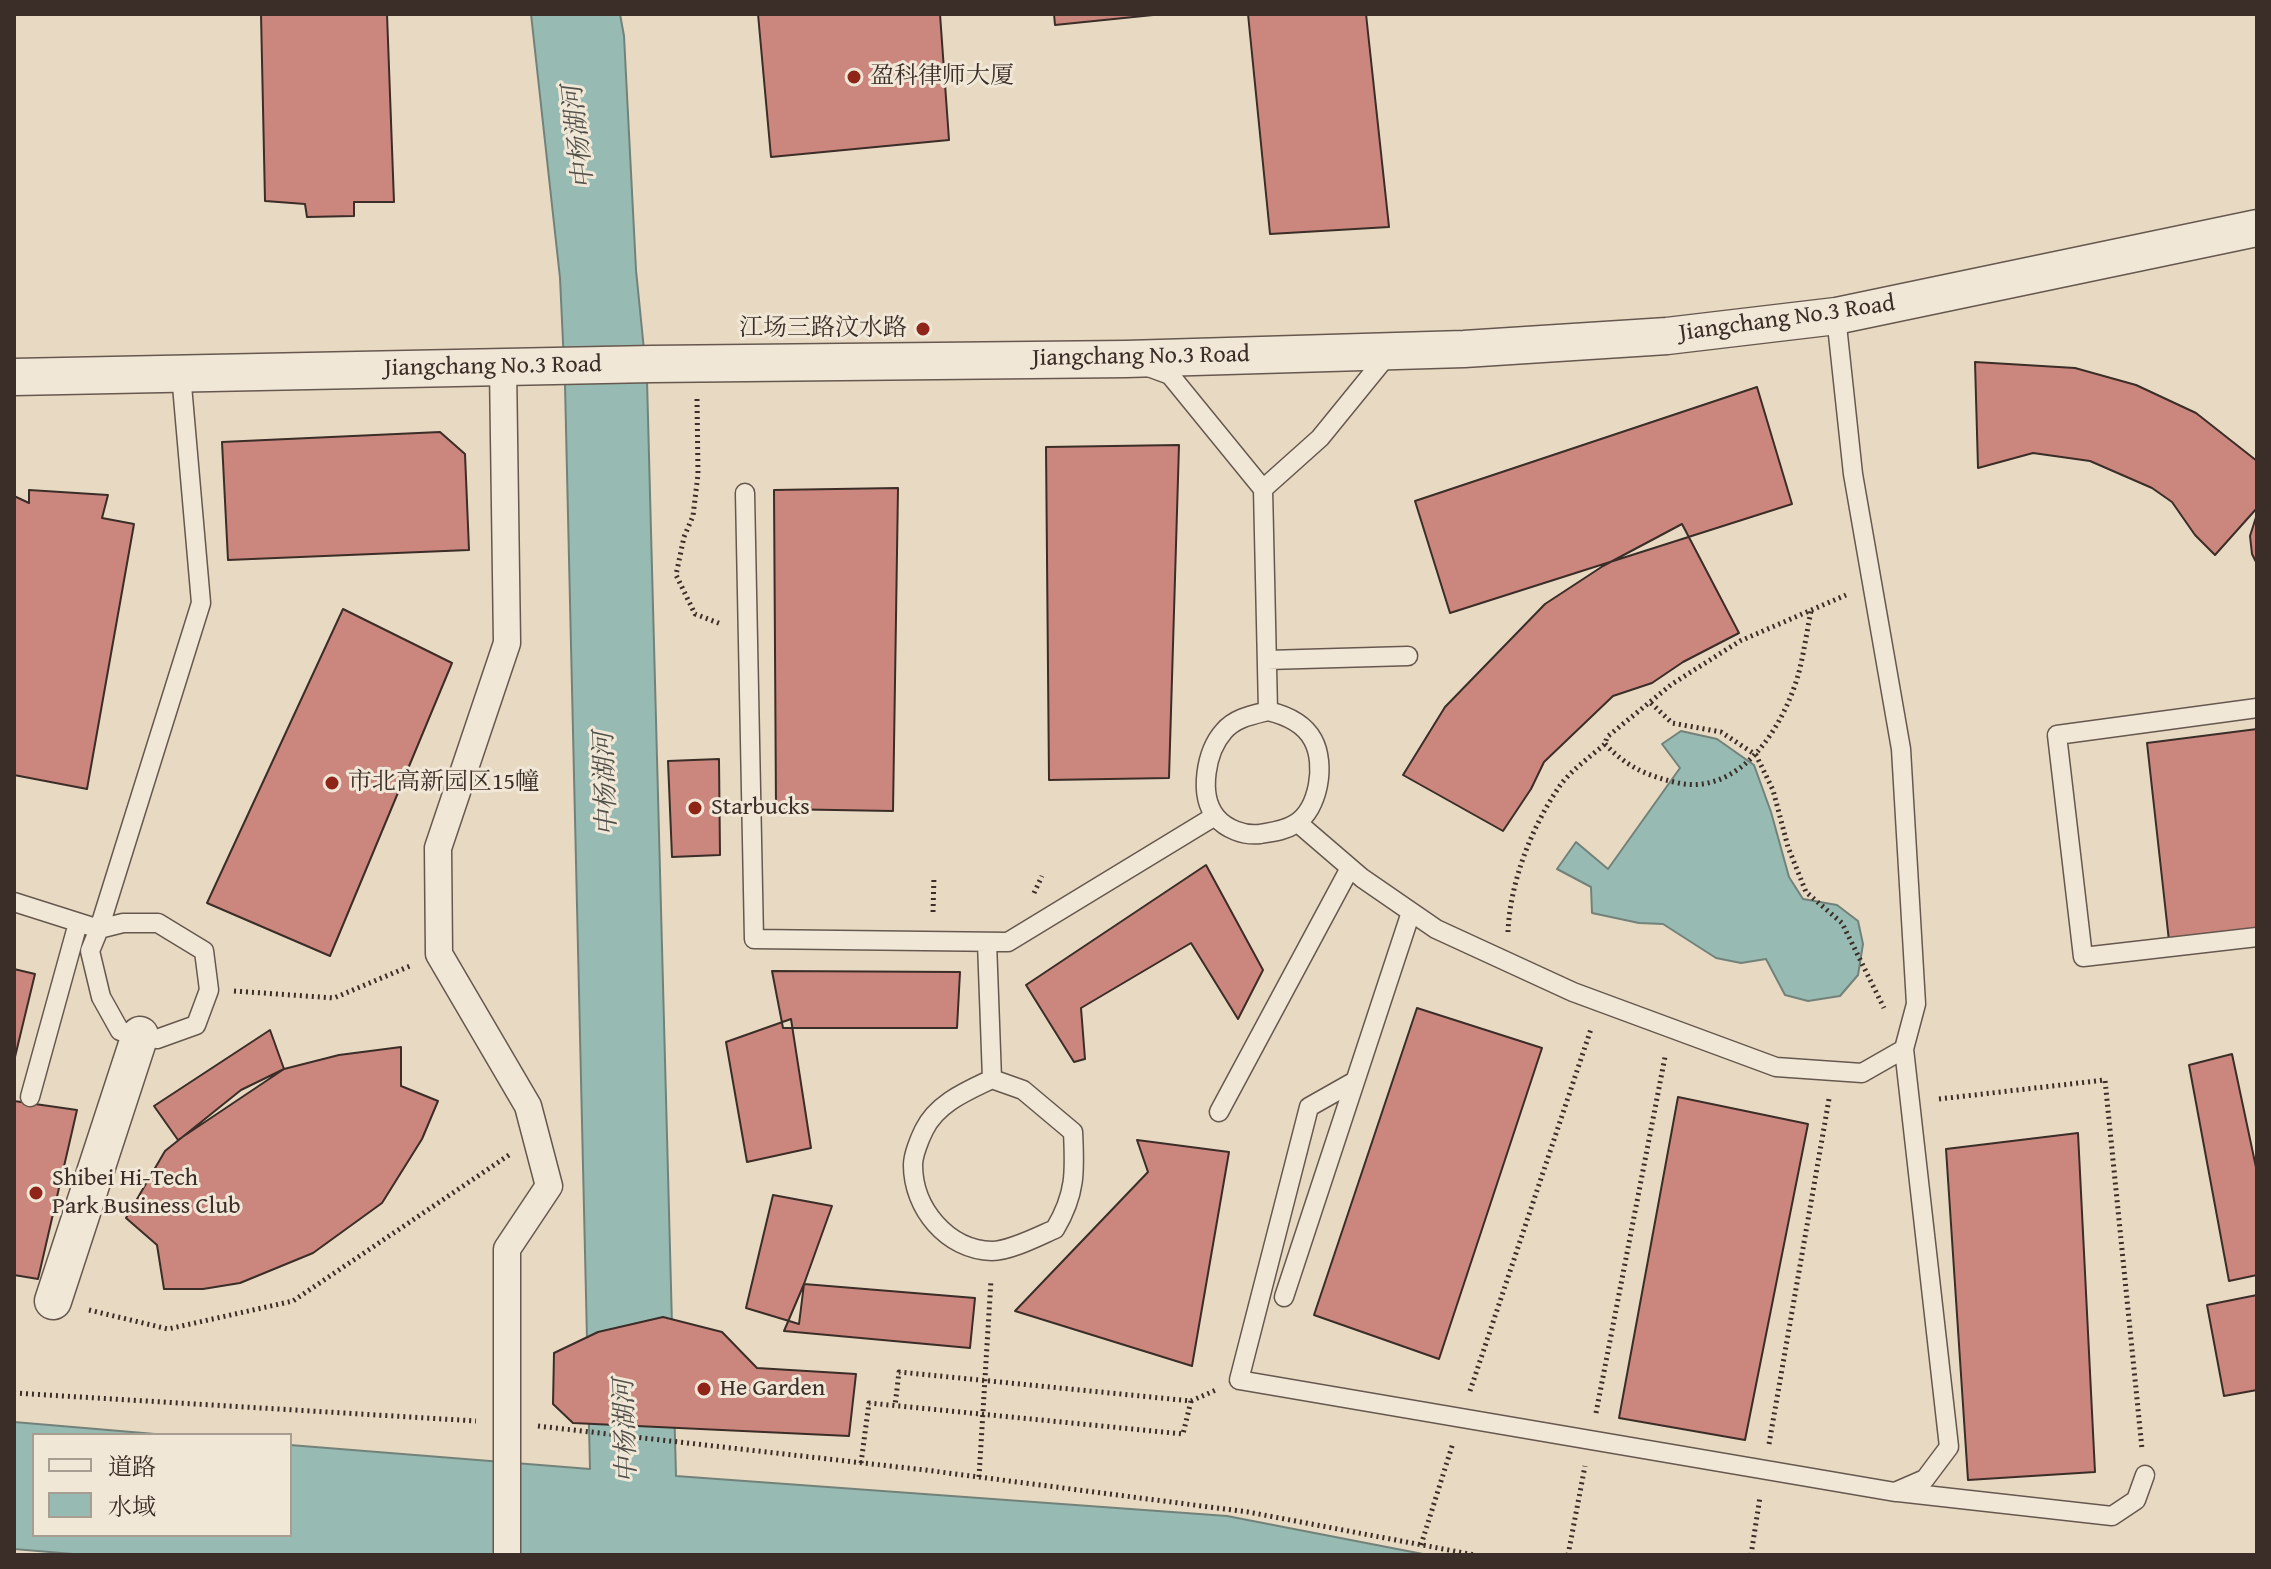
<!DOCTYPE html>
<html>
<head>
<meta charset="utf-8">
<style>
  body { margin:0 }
  #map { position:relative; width:2271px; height:1569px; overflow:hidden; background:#e8dac2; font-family:"Gentium Book Plus","Noto Serif SC",serif }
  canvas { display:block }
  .frame { position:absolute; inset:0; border:16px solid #3b2d27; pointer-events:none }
  .legend { position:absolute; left:32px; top:1433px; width:260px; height:104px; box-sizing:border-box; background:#f0e7d7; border:2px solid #a89d91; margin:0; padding:10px 14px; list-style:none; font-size:24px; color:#3b2d27 }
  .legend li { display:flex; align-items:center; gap:16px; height:40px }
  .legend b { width:40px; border:2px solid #a89d91 }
</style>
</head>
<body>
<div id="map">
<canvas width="2271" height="1569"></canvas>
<div class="frame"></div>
<ul class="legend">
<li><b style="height:10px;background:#f0e7d7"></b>道路</li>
<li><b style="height:22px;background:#97bbb2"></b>水域</li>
</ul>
</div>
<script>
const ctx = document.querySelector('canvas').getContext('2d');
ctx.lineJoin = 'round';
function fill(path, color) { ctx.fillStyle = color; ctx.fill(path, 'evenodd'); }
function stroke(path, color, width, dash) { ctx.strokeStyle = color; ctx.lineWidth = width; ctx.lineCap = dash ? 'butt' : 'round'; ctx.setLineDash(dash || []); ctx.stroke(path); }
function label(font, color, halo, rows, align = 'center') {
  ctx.font = font + ' "Gentium Book Plus","Noto Serif SC",serif'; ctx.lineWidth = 6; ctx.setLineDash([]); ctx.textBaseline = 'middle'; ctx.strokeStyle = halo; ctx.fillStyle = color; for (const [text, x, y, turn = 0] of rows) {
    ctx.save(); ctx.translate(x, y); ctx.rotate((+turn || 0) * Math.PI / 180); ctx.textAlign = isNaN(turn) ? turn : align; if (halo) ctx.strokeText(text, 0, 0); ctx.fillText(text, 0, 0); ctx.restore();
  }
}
const water = new Path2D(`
  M531 14H620L624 36 636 270 647 380 676 1476 1227 1516 1428 1555H85L14 1549V1422L167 1435H34V1535H290V1445L590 1469 565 385 560 278Z
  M1681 731 1717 739 1754 765 1771 812 1789 877 1803 899 1837 905 1858 921 1863 944 1858 975 1840 996 1808 1001 1785 995 1766 959 1741 963 1716 958 1663 924 1639 923 1592 913 1591 887 1557 869 1576 842 1608 869 1680 768 1662 744Z`);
const building = new Path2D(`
  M261 14H387L394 202H354V216L307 217 305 204 265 201Z
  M758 14H940L949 140 771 157Z
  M1054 14H1163L1055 25Z
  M1248 14H1366L1389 227 1270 234Z
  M1975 362 2075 368 2136 385 2196 413 2257 461V508L2215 555 2195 535 2172 502 2152 488 2090 461 2033 453 1978 468Z
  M1757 387 1792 504 1450 613 1415 501Z
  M440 432 465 454 469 550 228 560 222 442Z
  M1179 445 1169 778 1049 780 1046 447Z
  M898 488 893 811 776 809 774 490Z
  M29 490 108 495 102 518 134 524 87 789 14 775V496L29 503Z
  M2257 514V564L2252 554 2250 536Z
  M1682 524 1739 633 1683 662 1652 683 1613 696 1544 762 1531 789 1503 831 1403 775 1445 707 1545 604 1603 566Z
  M343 609 452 663 330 956 207 903Z
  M2257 729V931L2169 941 2147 743Z
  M719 759 720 855 672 857 668 761Z
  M1206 865 1263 970 1238 1019 1191 943 1081 1008 1085 1059 1074 1062 1026 985Z
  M14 969 35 974 14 1061Z
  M772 971 960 972 957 1028H783Z
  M1417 1008 1542 1048 1439 1359 1314 1315Z
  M791 1019 811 1148 747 1162 726 1042Z
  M270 1030 284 1069 178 1140 154 1106Z
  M401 1047V1086L438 1101 422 1139 382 1203 313 1253 240 1283 203 1289H164L157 1245 126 1218 165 1151 241 1090 284 1069 339 1055Z
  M2232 1054 2257 1172V1275L2229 1281 2189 1065Z
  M1678 1097 1808 1124 1745 1440 1619 1418Z
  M14 1101 77 1110 38 1279 14 1275Z
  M2078 1133 2095 1472 1968 1480 1946 1149Z
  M1137 1140 1229 1152 1192 1366 1015 1311 1148 1172Z
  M773 1195 832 1206 804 1284 799 1324 746 1308Z
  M804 1284 975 1298 970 1348 784 1331Z
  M2257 1295V1390L2224 1396 2207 1305Z
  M663 1317 722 1332 757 1368 856 1374 849 1436 573 1423 553 1404 554 1353 598 1332Z`);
const path = new Path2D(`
  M697 399 698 474 693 516 684 537 676 575 695 614 721 624
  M1651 703 1672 723 1721 732 1756 755 1773 790 1788 847 1806 892 1842 923 1884 1008
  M1605 744C1626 766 1645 775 1674 782 1739 799 1784 727 1799 672 1804 652 1807 631 1811 611
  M1034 893 1042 876
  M933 912 934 876
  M1508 932C1510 883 1531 828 1559 787 1570 771 1590 757 1605 744L1607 737 1672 684 1740 641 1846 595
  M234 991 334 998 410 966
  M1939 1099 2105 1080 2142 1449
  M89 1310 168 1329 293 1301 509 1155
  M1470 1391 1591 1029
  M14 1393 476 1421
  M1191 1401 1216 1390
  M1596 1413 1665 1057
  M538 1426 925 1470 1248 1512 1475 1555
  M1769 1444 1829 1099
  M861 1463 869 1403 1183 1434 1191 1401 899 1372 895 1406
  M979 1477 991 1280
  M1421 1545 1453 1443
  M1568 1555 1585 1466
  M1751 1555 1760 1497`);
const service = new Path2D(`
  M1151 368 1170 375 1263 489 1320 438 1390 352
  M1263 489 1268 711
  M745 493 754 939 1008 942 1215 816
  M1267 660 1408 656
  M2257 708 2057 735 2083 957 2257 937
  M1268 711C1285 715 1304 723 1313 740 1326 764 1319 809 1295 824 1284 831 1272 832 1260 834 1244 836 1226 829 1216 817 1198 795 1206 751 1224 731 1235 718 1252 715 1268 711Z
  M1298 823 1362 878 1436 929 1573 992 1776 1067 1862 1073 1904 1049 1916 1004 1901 749 1853 474 1836 316
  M14 902 99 929 201 603 181 374
  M123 923H158L204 951 209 990 196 1025 157 1039 120 1031 101 997 90 951 99 929Z
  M987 942 992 1079C967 1091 937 1103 924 1130 920 1138 913 1155 913 1165 913 1208 947 1250 992 1251 1010 1251 1039 1236 1055 1229 1076 1194 1075 1171 1073 1132L1023 1090 992 1079
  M1355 1081 1309 1107 1239 1380 1895 1492 1925 1479 1949 1447 1904 1049
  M30 1097 78 923
  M1219 1112 1350 868
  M1284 1297 1411 912
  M1898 1492 2112 1516 2136 1500 2145 1475`);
const pedestrian = new Path2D(`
  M503 368 507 643 438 848 439 954 528 1106 549 1186 507 1249V1555`);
const minor = new Path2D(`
  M14 377 652 364 1126 359 1464 349 1667 336 1836 316 2257 228
  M53 1301 140 1035`);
const markers = [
  [854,77,8,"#8f2418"],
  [923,329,8,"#8f2418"],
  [332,783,8,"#8f2418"],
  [695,808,8,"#8f2418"],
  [36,1193,8,"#8f2418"],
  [704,1389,8,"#8f2418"]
];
const poiNames = [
  ["盈科律师大厦",870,77],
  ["江场三路汶水路",907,329,"right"],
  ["市北高新园区15幢",348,783],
  ["Starbucks",711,808],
  ["Shibei Hi-Tech",52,1179],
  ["Park Business Club",52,1207],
  ["He Garden",720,1389]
];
const streetNames = [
  ["Jiangchang No.3 Road",1787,319,-8],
  ["Jiangchang No.3 Road",1141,357,-1],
  ["Jiangchang No.3 Road",493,367,-1]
];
const waterNames = [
  ["中杨湖河",580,137,-97],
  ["中杨湖河",607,784,-92],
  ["中杨湖河",627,1431,-92]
];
fill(water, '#97bbb2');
stroke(water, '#72827a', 2);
fill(building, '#cb867d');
stroke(building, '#3b2d27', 2);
stroke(service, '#66584e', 21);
stroke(pedestrian, '#66584e', 29);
stroke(minor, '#66584e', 39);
stroke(path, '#3b2d27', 5, [2, 4]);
stroke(service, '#f0e7d7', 18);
stroke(pedestrian, '#f0e7d7', 26);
stroke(minor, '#f0e7d7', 36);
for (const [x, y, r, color] of markers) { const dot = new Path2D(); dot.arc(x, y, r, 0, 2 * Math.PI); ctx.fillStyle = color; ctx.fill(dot); stroke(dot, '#f0e7d7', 3); }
label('24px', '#3b2d27', '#f0e7d7', poiNames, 'left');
label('24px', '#3b2d27', '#f0e7d7', streetNames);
label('italic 26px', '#52504a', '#f0e7d7', waterNames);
</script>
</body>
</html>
